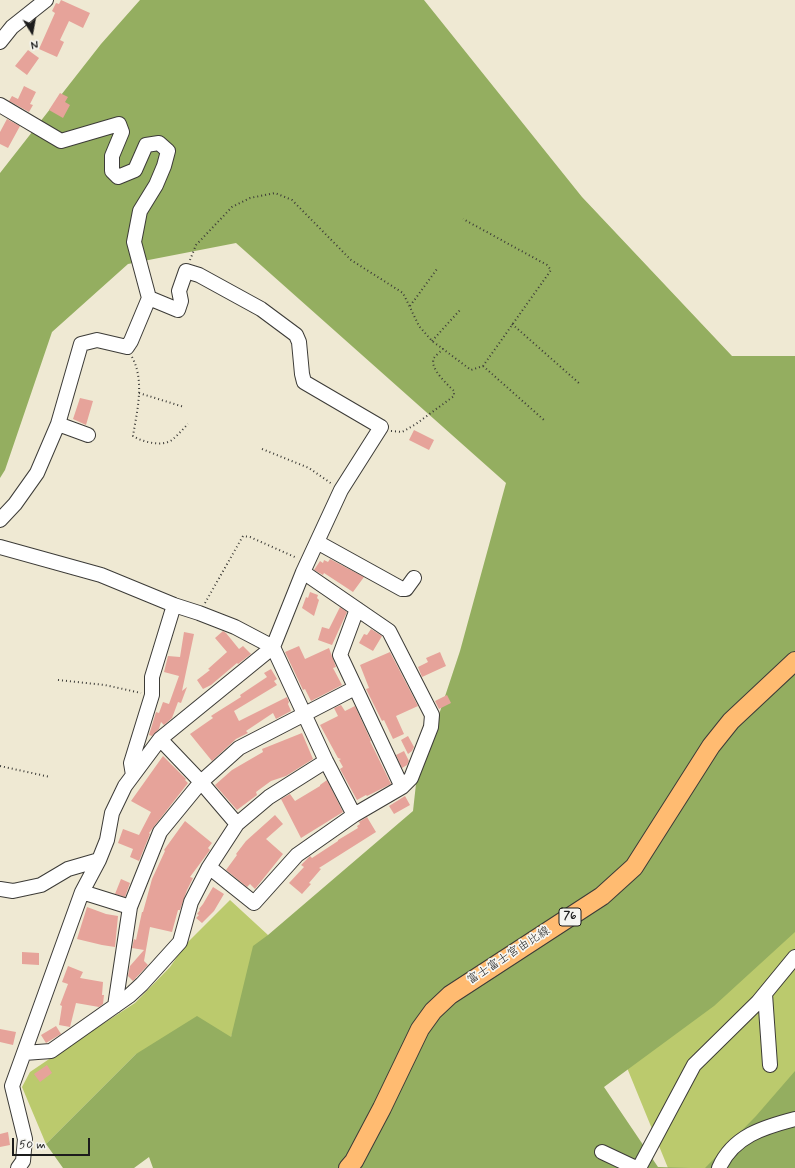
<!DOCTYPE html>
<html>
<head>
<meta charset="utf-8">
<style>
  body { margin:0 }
  #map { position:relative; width:795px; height:1168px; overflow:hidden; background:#efe9d3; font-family:Mynerve,sans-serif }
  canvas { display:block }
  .north { position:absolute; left:12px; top:12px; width:40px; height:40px; -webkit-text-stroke:3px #f6f6f2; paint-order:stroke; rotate:169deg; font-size:11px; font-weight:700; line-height:16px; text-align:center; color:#1c1c1c }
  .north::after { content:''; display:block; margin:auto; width:14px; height:18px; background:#1c1c1c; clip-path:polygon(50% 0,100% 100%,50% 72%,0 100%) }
  .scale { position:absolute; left:12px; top:1138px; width:78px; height:18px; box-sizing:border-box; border:2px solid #1c1c1c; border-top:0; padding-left:5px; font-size:12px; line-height:14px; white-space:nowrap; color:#1c1c1c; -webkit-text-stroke:3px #f6f6f2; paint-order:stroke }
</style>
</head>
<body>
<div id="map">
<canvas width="795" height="1168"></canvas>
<div class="north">N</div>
<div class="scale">50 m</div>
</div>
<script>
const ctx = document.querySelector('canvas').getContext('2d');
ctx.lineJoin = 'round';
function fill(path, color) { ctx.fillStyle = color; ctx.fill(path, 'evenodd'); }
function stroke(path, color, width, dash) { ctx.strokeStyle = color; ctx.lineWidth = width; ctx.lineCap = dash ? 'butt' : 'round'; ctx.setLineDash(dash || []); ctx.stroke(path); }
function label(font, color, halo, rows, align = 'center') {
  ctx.font = font + ' Mynerve,"Klee One",sans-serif'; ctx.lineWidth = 3.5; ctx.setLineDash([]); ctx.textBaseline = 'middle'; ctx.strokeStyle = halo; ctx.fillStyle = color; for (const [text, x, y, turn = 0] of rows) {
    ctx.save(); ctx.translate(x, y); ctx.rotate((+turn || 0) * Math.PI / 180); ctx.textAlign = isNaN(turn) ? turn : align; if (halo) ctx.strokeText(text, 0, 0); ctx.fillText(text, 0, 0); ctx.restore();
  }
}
const green = new Path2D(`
  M230 900 268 935 231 1037 136 1054 46 1144 22 1087 30 1072 64 1049 135 1003 170 967 186 944Z
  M795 918V1168H668L623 1058Z`);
const forest = new Path2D(`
  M140 0H424L582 197 732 356H795V932L714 1006 604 1087 658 1167 691 1168H153L149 1157 134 1168H63L46 1144 136 1054 197 1016 231 1037 253 946 268 935 413 811 416 784 460 651 506 483 236 243 128 264 52 332 5 470 0 478V173L101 44Z
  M795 1071V1168H705L756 1116Z`);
const building = new Path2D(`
  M61 0 90 13 83 28 69 21 60 40 64 42 57 57 39 49 55 13 52 11 56 3 59 4Z
  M28 50 39 58 27 75 15 66Z
  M24 86 36 92 30 104 33 105 29 112 9 101 12 96 18 99Z
  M60 93 68 97 65 102 70 105 63 118 49 110Z
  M7 119 20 126 8 148 0 144V132Z
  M80 398 93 401 86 425 73 419Z
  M414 430 434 440 429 450 409 440Z
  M330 559 364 577 353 592 324 573 323 575 314 570 320 561 323 563 324 560 328 562Z
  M310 592 318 595 317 598 319 600 314 616 302 608 306 597 308 598Z
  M340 607 347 612 332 645 318 640 322 627 329 629Z
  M371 629 382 636 373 651 359 643 364 634 367 635Z
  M223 631 226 633 239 649 243 646 251 654 238 664 237 663 211 685 203 689 197 680 210 670 208 669 227 652 215 638Z
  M184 632 194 634 182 691 187 687 181 703 178 702 172 718 164 725 161 722 159 729 152 736 149 735 156 712 159 713 163 702 169 704 179 676 164 672 168 656 180 657Z
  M299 646 305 659 329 648 336 667 333 668 342 685 311 701 305 689 303 690 285 652Z
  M390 652 418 706 396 716 404 734 393 739 384 720 382 721 366 689 369 688 360 665Z
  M440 652 446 666 422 677 418 667 428 662 426 658Z
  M271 669 277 679 274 681 277 685 234 711 239 721 287 697 289 702 288 704 291 711 276 719 273 713 246 731 248 733 236 739 212 761 190 734 213 718 211 716 214 714 241 697 240 695 267 677 264 673Z
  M447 695 451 703 439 709 435 701Z
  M341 705 345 711 355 706 371 741H370L391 784 367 796 366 795 357 800 340 769 343 767 339 760 341 759 338 758 320 725 338 716 334 708Z
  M302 733 313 759 286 776 271 781 256 792 257 795 237 810 215 785 232 770 263 752 262 749Z
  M408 736 414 747 412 751 408 754 401 740Z
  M404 751 409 761 407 765 402 768 396 755Z
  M163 756 186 779 185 780 188 783 149 833 150 834 139 861 130 857 133 849 118 843 123 829 139 835 151 812 131 801Z
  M327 780 343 812 301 838 281 799 290 794 295 801 320 786V785Z
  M405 796 410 805 394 814 389 806Z
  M275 815 283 824 266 839 283 854 255 889 250 884 247 887 226 870 237 855 236 854 246 841Z
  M367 817 376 832 319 868 321 869 309 883 311 884 302 894 289 883 304 867 301 865 310 856 312 858 338 841V840L358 828 357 826 360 824 359 822Z
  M185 821 212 843 208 848 210 850 190 877 193 878 187 890 180 910H178L172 932 150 927 144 961 148 965 133 981 128 976 130 966 144 950 132 948 134 939 136 940 142 912H143L152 879 165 851 164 850Z
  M121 879 130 883 125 897 115 894Z
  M213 887 224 894 214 911 202 923 196 918 199 915 197 914 200 910 199 909 203 904Z
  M87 907 106 914 118 916 115 947 102 945 77 939Z
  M22 952 39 953V965L22 964Z
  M68 966 83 972 80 978 103 982 102 995H104L103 1004 99 1007 76 1003 70 1027 59 1025 62 1006 60 1005 68 984 62 982Z
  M56 1026 61 1034 46 1043 41 1035Z
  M0 1029 16 1032 13 1045 0 1042Z
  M47 1065 52 1073 40 1082 34 1074Z
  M8 1132 10 1145 0 1147V1134Z`);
const path = new Path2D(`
  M190 260 196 245 232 207 250 198 275 193 292 200 351 260 403 293 419 326 432 341 443 349
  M410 306 437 269
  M512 324 580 384
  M432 341 460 310
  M132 357C145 381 137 411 133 436 142 442 162 447 172 440 178 435 183 429 188 424
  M483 366 544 420
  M139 393 184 407
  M391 431 402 432 416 424 454 396V391C447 384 429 368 434 358 436 355 440 352 443 349L471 370 483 366 551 270 547 265 463 219
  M262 449 309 468 332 484
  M205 603 243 536 250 537 297 558
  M58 680 105 685 141 693
  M0 766 50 777`);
const minor = new Path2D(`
  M0 42 12 27 46 0
  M0 105 61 141 119 124 122 132 112 156V171L118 177 135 170 146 145 159 143 168 151 164 166 156 185 140 211 134 242 149 298 131 341 127 347 97 340 81 344 58 424 37 473 15 504 0 520
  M58 424 88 435
  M317 542 402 589H406L414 578
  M0 547 101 575 174 605 199 613 235 627 273 647 326 761 354 815
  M357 609 340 655 402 787
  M160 739 201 782 237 824
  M133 775 131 763 152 695V677L174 605
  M209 867 237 824 269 797 326 761
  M0 889 13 891 41 885 68 869 99 860
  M82 892 130 907
  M765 994 770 1065
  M115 1006 130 907 160 832 201 782 239 748 355 688
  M24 1053 51 1051 129 996 142 984 180 942 191 902 209 867 254 903 297 855 354 815 402 787 411 778 431 727 432 715 389 631 303 572
  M602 1152 636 1168
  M18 1168 23 1161 25 1139 12 1086 82 892 99 860 107 840 112 813 125 786 160 739 273 647 303 572 341 490 381 427 304 382 302 374 299 342 296 335 261 309 199 275 186 271 179 291 181 301 178 310 149 298
  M639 1168 694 1065 758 1002 795 957
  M719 1168C733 1136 764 1127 795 1119`);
const major = new Path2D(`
  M348 1168 354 1161 382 1108 420 1029 433 1011 450 995 602 896 634 867 711 746 731 721 795 661`);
const shields = [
  [570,917,22]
];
const shieldNames = [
  ["76",570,917]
];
const streetNames = [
  ["富士富士宮由比線",509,956,-33]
];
fill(green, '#bbca6d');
fill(forest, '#94ae60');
fill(building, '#e6a39a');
stroke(minor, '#3c3b37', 16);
stroke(major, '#3c3b37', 20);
stroke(path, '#3c3b37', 2, [1, 3]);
stroke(minor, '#fff', 14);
stroke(major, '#ffbb71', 18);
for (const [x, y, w] of shields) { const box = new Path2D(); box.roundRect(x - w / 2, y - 9, w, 18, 3); ctx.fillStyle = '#f6f6f2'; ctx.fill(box); stroke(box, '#1c1c1c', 1); }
label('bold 11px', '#1c1c1c', null, shieldNames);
label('12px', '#1c1c1c', '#f6f6f2', streetNames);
</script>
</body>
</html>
